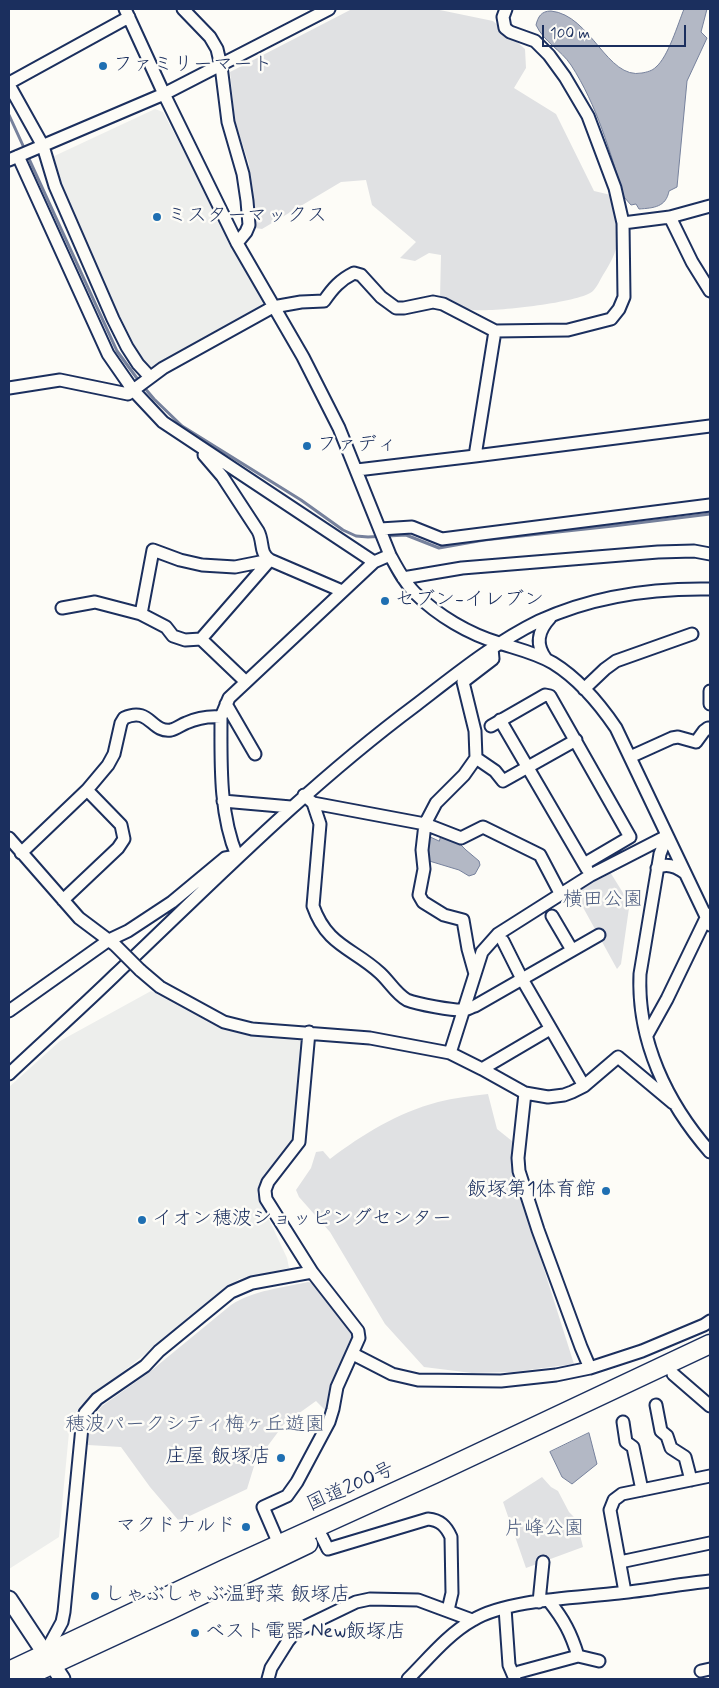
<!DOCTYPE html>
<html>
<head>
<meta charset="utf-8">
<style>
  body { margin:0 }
  #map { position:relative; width:719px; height:1688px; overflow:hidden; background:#fdfcf7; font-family:Mynerve,sans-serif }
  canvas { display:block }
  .frame { position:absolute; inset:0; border:10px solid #1b2f5e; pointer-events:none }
  .scale { position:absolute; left:542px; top:25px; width:144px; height:22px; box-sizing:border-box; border:2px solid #1b2f5e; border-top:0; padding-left:6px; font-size:15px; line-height:18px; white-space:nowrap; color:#1b2f5e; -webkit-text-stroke:4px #fdfcf7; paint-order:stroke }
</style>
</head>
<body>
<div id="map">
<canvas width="719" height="1688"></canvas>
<div class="frame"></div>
<div class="scale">100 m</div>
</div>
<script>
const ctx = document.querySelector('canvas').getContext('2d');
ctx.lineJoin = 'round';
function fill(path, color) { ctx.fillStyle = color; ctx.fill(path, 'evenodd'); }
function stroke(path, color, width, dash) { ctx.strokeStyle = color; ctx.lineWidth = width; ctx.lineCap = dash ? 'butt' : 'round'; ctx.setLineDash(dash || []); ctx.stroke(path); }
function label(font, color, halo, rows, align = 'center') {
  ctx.font = font + ' Mynerve,"Klee One",sans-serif'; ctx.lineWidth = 5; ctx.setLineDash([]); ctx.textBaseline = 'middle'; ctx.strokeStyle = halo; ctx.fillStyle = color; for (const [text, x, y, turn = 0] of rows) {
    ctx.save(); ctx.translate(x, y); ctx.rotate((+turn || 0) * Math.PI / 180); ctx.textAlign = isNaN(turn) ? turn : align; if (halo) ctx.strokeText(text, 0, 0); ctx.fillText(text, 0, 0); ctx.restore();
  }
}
const built = new Path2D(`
  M155 109 163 112 265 305 149 372 129 347 58 187 50 158Z
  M151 991 212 1024 303 1037 295 1142 261 1184 257 1194 287 1258 289 1268 239 1279 80 1406 70 1422 59 1537 9 1569V1087L60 1041Z`);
const green = new Path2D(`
  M352 9H435L493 21 525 49 526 68 514 88 556 114 594 191 611 195C620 230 624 243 603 275 600 280 597 287 593 291 580 303 492 312 473 310 462 309 450 302 440 298L441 255 429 253 415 261 400 258 416 242 372 205 366 180 341 182 262 229 255 228 252 212 249 164 235 122 230 72Z
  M610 872 625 896 629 908 621 964 617 969 574 891Z
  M488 1094 497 1129 512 1141 511 1165 574 1364 513 1372 472 1373 424 1367 385 1324 330 1232 299 1197 296 1190 311 1168 316 1152 323 1151 330 1159C363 1134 397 1113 438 1102 454 1098 471 1096 488 1094Z
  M308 1282 316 1284 353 1331 354 1336 333 1385 326 1411 316 1401 284 1424 255 1463 247 1489 179 1521 150 1487 121 1447 88 1445 89 1429 94 1416 102 1406 147 1374 231 1305C254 1290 282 1288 308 1282Z
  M542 1477 551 1487 558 1491 569 1512 576 1519 583 1547 526 1568 503 1502Z`);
const water = new Path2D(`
  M684 9H707L701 32 707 38 687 81 677 187 669 191C666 207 654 208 639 209L636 204 631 205 624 197C610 152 597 105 571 65 561 50 544 42 536 25 538 17 541 11 551 11 591 15 607 80 642 73 647 72 652 71 656 67 668 57 678 24 684 9Z
  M442 833 455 839 466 850 479 861 480 865 475 874 469 876 459 870 426 860 428 836 439 841Z
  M589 1433 597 1464 572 1484 562 1477 550 1452Z`);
const stream = new Path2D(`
  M9 115 117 351 139 381
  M143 386 154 399 182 426 301 500 343 530 356 536 368 537 406 535 439 548 484 540 613 526 710 514`);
const minor = new Path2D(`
  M125 9 164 94 237 243 303 357 339 428 390 555C397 568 404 582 415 593 438 616 469 634 499 643 518 649 536 653 553 663 579 679 599 703 616 728L710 925
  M183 9 210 37 217 49 221 66 228 122 243 174 247 201 249 225 246 232 237 243
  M9 83 129 17
  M9 85 43 146 55 186 113 319 127 347 138 364 150 377
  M18 156 108 354 133 390 163 422 374 562
  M9 160 164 94 329 9
  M670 217 692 262 710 291
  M623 223 670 217 710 206
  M9 388 60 380 128 394 163 368 273 307 301 302 324 301C333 288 340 280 354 273L361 275 381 297 396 308H404L433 302 443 304 495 331 568 330 611 319 619 309 624 297 623 223 615 188 588 116 565 77 549 55 535 41 510 32 505 28 503 17 506 9
  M475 456 495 331
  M357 470 475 456 710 426
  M380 529 412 527 442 539 710 505
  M403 578 462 568 658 552 694 551 710 554
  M62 608 95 602 141 614 166 627 173 636 185 640 201 639 246 682
  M141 614 153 550 180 560 202 565 235 567 270 560 342 591
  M201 639 270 560C259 553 264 542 258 531L222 476 204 455
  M546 659C535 644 538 631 550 618
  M584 689 605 669 616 661 692 634
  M710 691V704
  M226 704 255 754
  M500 720 587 869
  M491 726 545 695 550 696 630 837 584 864
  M630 757 672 738 678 737 696 742 704 731 708 728
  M476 758 495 771 503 781 576 740
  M304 795 313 803 320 824 313 906C327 946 353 948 380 973 389 981 396 994 407 1000 417 1004 454 1011 464 1010 467 1010 471 1007 475 1006L599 935
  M223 801 291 807
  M313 803 425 824 461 838 483 827 540 855 560 893
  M667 836 660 854 640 974C637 1041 667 1103 710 1152
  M9 838 79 918 115 945
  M21 853 87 790 108 765 114 754 121 723 124 718C150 706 151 733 171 730 176 729 181 725 186 723 197 718 209 716 221 717
  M657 868C667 862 677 867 685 873
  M63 900 118 848 124 839 121 825 87 790
  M552 916 572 950
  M503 941 522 979 584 1086
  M140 970 160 987 224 1022 252 1029 370 1038 450 1053 482 1069 525 1093 548 1097 564 1095 572 1092 584 1086 618 1057 673 1103
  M475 974 468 949 463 920 444 915 423 902 419 895 424 869 422 850 425 824 436 803 464 775 476 758 475 731 463 682 493 659 492 648
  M9 1011 109 940 128 931 172 902 225 858 237 856C219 813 221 763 221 717L229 698 374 562 390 555
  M647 1035 667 999 708 914
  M450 1053 482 952 498 934 591 875 667 836
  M482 1069 550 1029
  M9 1074C44 1041 80 1009 115 975 214 881 306 787 416 705 455 675 494 643 539 621 593 596 651 588 710 589
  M525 1093 518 1158 519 1171 538 1230 581 1347 590 1368
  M353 1354 392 1374 418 1380 501 1381 556 1375 590 1368 642 1351 704 1325 710 1321
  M673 1374 710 1406
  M656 1405 661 1431 667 1436 671 1448 685 1457 691 1480
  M623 1422 626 1442 633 1447 642 1490
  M322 1537 328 1549 428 1519C440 1520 446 1526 451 1537L452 1593 448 1610
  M279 1544 263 1507 287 1496 297 1482 329 1422 333 1409 337 1387 359 1338 358 1331 312 1272 266 1199 265 1190 268 1182 299 1142 309 1032
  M620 1562 710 1543
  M625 1592 610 1510 614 1500 622 1494 710 1476
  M539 1602 543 1562
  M505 1608 509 1665 515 1679
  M45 1653 62 1622 64 1612 82 1427 85 1413 97 1399 145 1366 159 1351 231 1292 252 1283 312 1272
  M578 1656 599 1661
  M701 1671 710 1669
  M519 1672 578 1656C571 1633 564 1620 549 1601
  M268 1679 271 1668 288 1641 296 1631 356 1602 370 1599 418 1600 472 1620
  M408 1679C428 1659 448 1634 473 1620 508 1599 578 1598 619 1593 650 1590 680 1584 710 1581`);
const major = new Path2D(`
  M9 1599 62 1679`);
const highway = new Path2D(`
  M9 1671 225 1569 434 1474 710 1344
  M21 1679 170 1610 308 1544`);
const minorBridge = new Path2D(`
  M116 946 140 970`);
const markers = [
  [103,66,5,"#1f6fb2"],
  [157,217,5,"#1f6fb2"],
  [307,446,5,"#1f6fb2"],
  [385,601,5,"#1f6fb2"],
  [606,1191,5,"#1f6fb2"],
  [142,1220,5,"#1f6fb2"],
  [281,1458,5,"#1f6fb2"],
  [246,1527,5,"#1f6fb2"],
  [95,1596,5,"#1f6fb2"],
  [195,1633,5,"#1f6fb2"]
];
const poiNames = [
  ["ファミリーマート",113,66],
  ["ミスターマックス",167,217],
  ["ファディ",317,446],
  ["セブン-イレブン",395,601],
  ["飯塚第1体育館",596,1191,"right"],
  ["イオン穂波ショッピングセンター",152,1220],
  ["庄屋 飯塚店",271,1458,"right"],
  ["マクドナルド",236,1527,"right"],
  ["しゃぶしゃぶ温野菜 飯塚店",105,1596],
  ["ベスト電器 New飯塚店",205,1633]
];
const parkNames = [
  ["横田公園",603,901],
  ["穂波パークシティ梅ヶ丘遊園",195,1426],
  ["片峰公園",544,1530]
];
const streetNames = [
  ["国道200号",351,1488,-24]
];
fill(built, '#edeeec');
fill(green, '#e0e1e3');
fill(water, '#b3b8c5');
stroke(water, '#76819c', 1);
stroke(stream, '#76819c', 3);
stroke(minor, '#1b2f5e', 15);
stroke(major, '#1b2f5e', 19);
stroke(highway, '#1b2f5e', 21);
stroke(minor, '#fdfcf7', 11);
stroke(major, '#fdfcf7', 15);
stroke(highway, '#fdfcf7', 18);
stroke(minorBridge, '#1b2f5e', 15, []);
stroke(minorBridge, '#fdfcf7', 11);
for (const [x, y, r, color] of markers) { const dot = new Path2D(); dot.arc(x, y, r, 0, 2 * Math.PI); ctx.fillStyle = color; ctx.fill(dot); stroke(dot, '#fdfcf7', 2); }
label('20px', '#1b2f5e', '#fdfcf7', poiNames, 'left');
label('20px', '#4c5c7f', '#fdfcf7', parkNames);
label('20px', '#1b2f5e', '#fdfcf7', streetNames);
</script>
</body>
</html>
